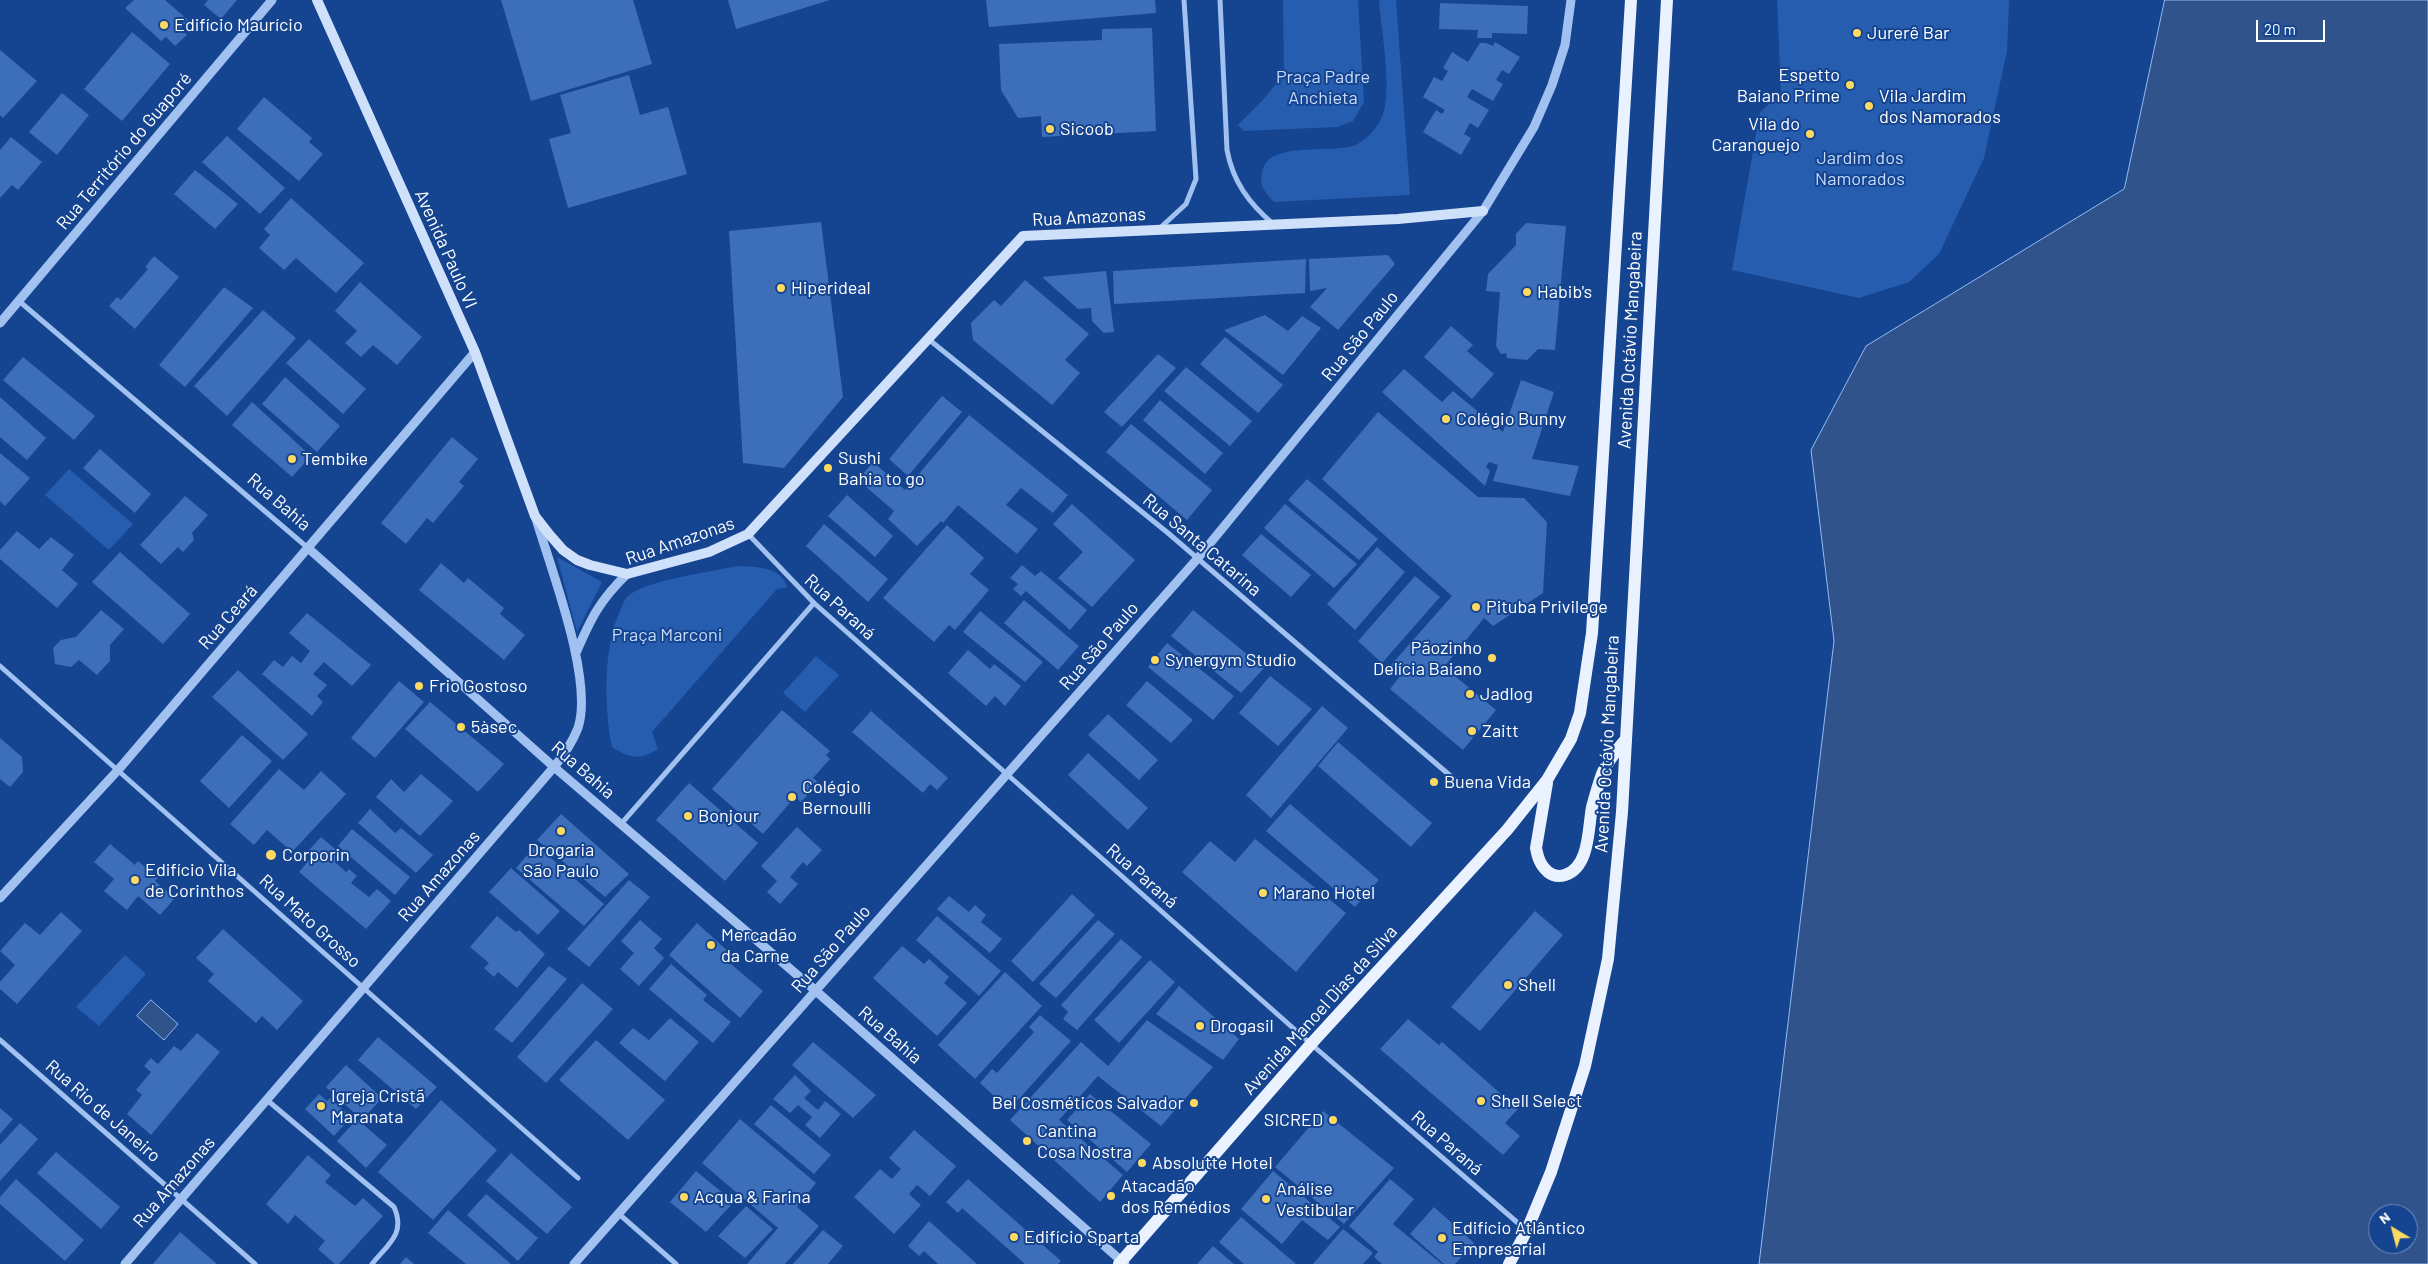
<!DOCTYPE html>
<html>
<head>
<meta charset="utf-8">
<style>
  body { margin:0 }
  #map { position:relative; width:2428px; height:1264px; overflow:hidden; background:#154490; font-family:Barlow,sans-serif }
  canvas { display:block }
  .north { position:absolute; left:2368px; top:1204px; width:50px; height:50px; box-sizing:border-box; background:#154490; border:1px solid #738fbc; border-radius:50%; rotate:323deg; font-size:14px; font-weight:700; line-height:20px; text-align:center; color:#fff }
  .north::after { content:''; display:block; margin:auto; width:18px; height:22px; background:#ffda60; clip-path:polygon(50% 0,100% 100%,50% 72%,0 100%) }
  .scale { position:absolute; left:2256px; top:20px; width:69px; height:22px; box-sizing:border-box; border:2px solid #fff; border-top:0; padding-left:6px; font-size:15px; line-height:18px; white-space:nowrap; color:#fff; -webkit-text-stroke:4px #154490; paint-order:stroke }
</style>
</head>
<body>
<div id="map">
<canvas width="2428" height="1264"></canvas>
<div class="north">N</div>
<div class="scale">20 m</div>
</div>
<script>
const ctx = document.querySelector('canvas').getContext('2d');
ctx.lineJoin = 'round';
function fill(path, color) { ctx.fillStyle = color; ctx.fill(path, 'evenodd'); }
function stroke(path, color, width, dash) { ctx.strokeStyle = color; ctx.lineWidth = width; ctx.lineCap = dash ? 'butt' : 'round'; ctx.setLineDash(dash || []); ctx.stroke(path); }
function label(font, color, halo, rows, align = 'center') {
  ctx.font = font + ' Barlow,sans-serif'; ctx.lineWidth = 4; ctx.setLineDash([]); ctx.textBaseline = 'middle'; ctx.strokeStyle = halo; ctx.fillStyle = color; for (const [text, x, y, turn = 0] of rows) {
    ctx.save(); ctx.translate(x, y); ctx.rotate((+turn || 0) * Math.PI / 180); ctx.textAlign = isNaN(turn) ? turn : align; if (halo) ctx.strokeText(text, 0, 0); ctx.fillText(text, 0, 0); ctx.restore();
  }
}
const green = new Path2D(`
  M1283 0H1358L1364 102 1353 121 1337 127 1244 131 1238 125 1263 100 1284 74Z
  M1379 0H1396L1410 195 1274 202C1264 191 1258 185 1263 169 1270 143 1326 152 1349 147 1362 145 1377 129 1382 117 1393 92 1381 29 1379 0Z
  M1777 0H2009L2007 51 1984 158 1939 254 1909 282 1859 298 1732 270 1760 112 1781 94Z
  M69 469 133 524 109 550 45 495Z
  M557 557 602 582 577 632Z
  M737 566C755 567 781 566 787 587L777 589 652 732 658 749C639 761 630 758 612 747 604 709 603 646 620 611 622 607 624 600 627 597 644 580 712 572 737 566Z
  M816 656 839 675 805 712 783 693Z
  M125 955 146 974 99 1026 76 1007Z`);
const water = new Path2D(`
  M2165 0H2428V1264H1759L1834 641 1811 450 1866 346 2124 189ZM2378 1214H2408V1244H2378Z
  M151 1000 178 1024 164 1040 137 1016Z`);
const building = new Path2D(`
  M134 0H165L188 20 181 29 187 35 175 46 166 37 161 41 125 8Z
  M208 0H237L221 19 204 5Z
  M501 0H633L652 64 531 101Z
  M728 0H830L736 29Z
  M986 0H1155L1156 13 989 27Z
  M1440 3 1528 6 1527 34 1492 33V38H1477L1478 30 1439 29Z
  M1152 28 1156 131 1042 137 1041 116 1018 118 1001 90 999 44 1102 40V29Z
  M132 32 170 64 122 121 84 89Z
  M1495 42 1520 57 1509 74 1502 70 1496 80 1503 84 1493 101 1472 89 1467 97 1489 110 1478 128 1470 123 1464 134 1471 138 1461 155 1423 132 1436 110 1442 114 1445 110 1423 97 1434 77 1442 81 1448 71 1443 68 1452 52 1468 62 1480 43H1486L1493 46Z
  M0 50 37 81 3 118 0 115Z
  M629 75 640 115 668 107 687 174 568 208 549 139 571 133 560 95Z
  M62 93 89 115 57 155 29 132Z
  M264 97 312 138 309 142 323 154 299 181 237 129Z
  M227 136 285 188 260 214 202 162Z
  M11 137 42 162 18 190 12 185 0 198V150Z
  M195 170 238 204 215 229 174 194Z
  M291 198 364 263 336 293 296 258 284 270 259 248 270 235 264 229Z
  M821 222 843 397 784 468 743 463 729 231Z
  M1526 223 1566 226 1555 350 1538 349 1527 360 1507 358 1506 353 1501 354 1496 346 1500 292 1486 291 1488 274 1516 245V234Z
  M1388 255 1395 264 1338 330 1310 307 1327 288 1310 291 1309 259Z
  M154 256 179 277 135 329 109 306 117 297 121 300 148 269 145 267Z
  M1306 259 1305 293 1114 304 1113 271Z
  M1106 271 1114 332 1104 333 1092 321 1091 308 1078 309 1042 277Z
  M1025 280 1089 334 1065 360 1080 373 1052 405 973 340 971 323 994 300 1001 306Z
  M360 282 422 337 397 365 373 345 361 357 345 343 357 331 335 311Z
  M224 287 253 308 185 387 159 365Z
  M263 310 296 338 227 416 194 386Z
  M1265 315 1288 331 1302 316 1321 328 1283 375 1224 330Z
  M1451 326 1473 345 1467 351 1494 374 1472 399 1424 357Z
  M1225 337 1283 385 1258 413 1200 364Z
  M309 339 366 389 343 414 286 363Z
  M1158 354 1176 368 1122 427 1104 412Z
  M23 357 95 416 74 440 3 380Z
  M1186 367 1252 421 1230 446 1164 391Z
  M1404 369 1442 402 1453 391 1503 432 1521 380 1554 392 1532 459 1579 466 1570 496 1493 481 1498 465 1489 462 1486 467 1490 471 1485 486 1382 392Z
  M285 377 340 426 317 452 262 404Z
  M942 396 962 412 908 476 889 459Z
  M0 397 46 438 27 460 0 437Z
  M1160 400 1223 453 1205 474 1143 420Z
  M252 402 311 456 292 477 232 425Z
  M1378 412 1478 497 1524 498 1547 522 1543 593 1493 626 1484 618 1444 667 1496 710 1463 750 1390 689 1401 675 1390 666 1452 596 1322 479Z
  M969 415 1068 495 1053 513 1021 488 1006 505 1038 529 1017 554 958 505 943 523 941 521 917 546 888 519 894 511 858 480 873 462 905 490Z
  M1131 424 1212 490 1187 520 1106 452Z
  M452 437 478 459 459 482 464 486 433 523 427 518 406 544 381 523Z
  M100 449 151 494 135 513 83 468Z
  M0 453 30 478 5 506 0 501Z
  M1307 479 1378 539 1359 560 1288 500Z
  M847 495 893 536 875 557 828 516Z
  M185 496 208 515 192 533 194 540 183 552 178 547 161 564 140 545Z
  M1072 504 1135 560 1092 607 1058 578 1083 552 1053 524Z
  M1285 504 1357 564 1334 588 1264 528Z
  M824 524 888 579 868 602 806 546Z
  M947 525 984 558 970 574 989 590 955 630 949 625 934 642 883 598Z
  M17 531 39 549 51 537 74 555 62 570 78 584 57 608 0 559V550Z
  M1261 534 1311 575 1291 597 1242 555Z
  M1377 547 1405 572 1355 630 1327 604Z
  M120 552 190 614 163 644 92 582Z
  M441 563 464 583 468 578 504 608 500 614 525 635 504 660 419 590Z
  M1022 565 1035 576 1041 571 1087 610 1070 630 1026 591 1021 596 1013 589 1018 584 1010 578Z
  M1415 576 1440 597 1382 663 1358 641Z
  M1024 600 1079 646 1058 670 1004 623Z
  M101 610 124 629 110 645V661L97 675 79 660 71 667 55 664 53 648 61 640 76 637Z
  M1193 610 1264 668 1241 693 1171 636Z
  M980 611 1043 662 1025 682 963 632Z
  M307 613 371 665 352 686 324 662 313 674 327 685 317 696 323 702 312 716 262 674 274 660 283 667 292 656 301 663 310 651 289 633Z
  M1167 643 1234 696 1213 720 1148 667Z
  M968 650 990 669 994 664 1021 686 1005 706 995 696 986 706 948 673Z
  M238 670 308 734 283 760 212 697Z
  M1270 676 1312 709 1278 746 1239 713Z
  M399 681 424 702 375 758 351 738Z
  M1147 681 1193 720 1171 743 1126 705Z
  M430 702 504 764 478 792 405 729Z
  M1322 706 1348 728 1271 818 1246 795Z
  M782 710 830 751 826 755 830 759 813 778 819 783 801 802 795 797 763 834 712 789Z
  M871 711 948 778 937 790 930 784 923 793 852 732Z
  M1108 714 1158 760 1139 780 1088 735Z
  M242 735 272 761 229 808 200 781Z
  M0 738 22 757 23 772 10 787 0 779Z
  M1338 742 1432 823 1411 847 1318 766Z
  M1088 753 1148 808 1128 830 1068 775Z
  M279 769 304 790 321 771 346 794 292 852 267 830 254 845 230 824Z
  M421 774 453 801 420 836 376 797 391 779 404 792Z
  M689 783 758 843 725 881 656 820Z
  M1290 804 1379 880 1355 907 1266 831Z
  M370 809 395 833 401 828 433 855 416 873 358 823Z
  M561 814 629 874 605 897 537 840Z
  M797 827 822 850 807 866 803 862 790 877 798 884 780 904 767 892 777 881 761 866Z
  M352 829 410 877 395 895 338 846Z
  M321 837 341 854 335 862 346 872 349 869 357 876 351 883 369 897 377 889 391 901 366 929 299 872 314 854 309 850Z
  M1255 839 1346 913 1296 972 1182 872 1210 841 1235 862Z
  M110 844 135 865 138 861 158 878 155 881 175 898 160 915 138 896 127 910 104 891 114 879 94 862Z
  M536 845 604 904 584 926 516 868Z
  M511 868 560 911 538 935 489 892Z
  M629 880 650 897 589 967 567 949Z
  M1072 894 1095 915 1033 982 1011 961Z
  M949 896 969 912 975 905 986 915 981 922 1002 939 990 953 937 909Z
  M1535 911 1563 935 1480 1031 1451 1007Z
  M61 912 82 931 17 1004 0 989V982L15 965 0 951 25 923 40 935Z
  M497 916 516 932 519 930 545 954 517 988 498 972 494 977 484 968 489 963 470 947Z
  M937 916 1001 971 979 996 916 940Z
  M640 920 662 939 654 948 664 958 639 986 620 969 634 953 621 941Z
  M1098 920 1115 934 1056 998 1039 984Z
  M697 923 730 953 725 959 763 991 740 1018 669 955Z
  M223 929 303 1001 277 1030 262 1016 256 1023 208 981 214 974 196 958Z
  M1121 939 1142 957 1077 1030 1063 1019 1068 1012 1061 1005Z
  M902 946 924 964 929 959 949 977 944 983 967 1003 937 1036 873 978Z
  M1150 960 1175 982 1119 1043 1094 1020Z
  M671 964 707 995 703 1000 731 1022 713 1043 649 989Z
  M549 966 567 979 512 1043 494 1029Z
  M1005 972 1042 1006 975 1079 938 1045Z
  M582 983 613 1009 546 1083 517 1057Z
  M1179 986 1239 1039 1223 1060 1156 1014Z
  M1040 1015 1071 1041 1009 1110 980 1083 992 1069 997 1073 1034 1032 1029 1027Z
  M670 1018 699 1042 665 1081 619 1043 633 1028 649 1040Z
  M1408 1019 1439 1045 1442 1042 1518 1109 1505 1123 1520 1136 1503 1155 1380 1049Z
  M1147 1020 1213 1067 1161 1126 1098 1076 1059 1120 1123 1175 1100 1202 1010 1120 1081 1042 1108 1066Z
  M197 1033 220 1052 151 1135 127 1114 142 1095 136 1090 151 1072 144 1066 151 1058 158 1064 174 1046 181 1051Z
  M378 1037 437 1087 416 1109 358 1060Z
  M596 1040 665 1100 628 1140 559 1080Z
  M813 1042 876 1095 853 1118 792 1065Z
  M346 1065 382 1098 362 1120 326 1087Z
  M795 1075 811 1091 804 1098 818 1110 825 1101 841 1114 820 1138 805 1125 812 1117 798 1105 790 1113 773 1099Z
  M319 1094 327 1101 330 1098 351 1117 334 1136 305 1109Z
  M1090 1094 1151 1144 1127 1172 1067 1120Z
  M441 1100 497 1150 433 1220 378 1172Z
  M771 1105 831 1155 814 1174 754 1124Z
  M0 1108 13 1119 0 1134Z
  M1323 1111 1394 1168 1344 1224 1275 1167Z
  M357 1119 387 1145 366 1168 337 1141Z
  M740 1119 816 1183 797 1207 819 1226 785 1264H747L778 1228 702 1163Z
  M20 1123 38 1139 0 1181V1145Z
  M914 1130 956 1166 930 1196 917 1185 909 1194 921 1205 894 1234 854 1197 880 1169 892 1179 901 1169 889 1158Z
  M56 1152 120 1207 101 1229 37 1173Z
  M511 1153 572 1207 547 1234 486 1181Z
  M308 1155 331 1175 325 1182 355 1206 363 1198 383 1216 339 1264H335L318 1249 325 1241 295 1215 288 1224 266 1204Z
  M696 1171 734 1202 706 1232 670 1202Z
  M1273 1171 1340 1227 1328 1240 1302 1220 1282 1244 1241 1209Z
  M16 1179 84 1240 65 1261 0 1204V1197Z
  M968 1179 1061 1261 1058 1264H1025L962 1208 958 1213 946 1202Z
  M1390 1179 1414 1199 1393 1224 1442 1264H1382L1374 1257 1378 1252 1349 1226Z
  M486 1194 538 1238 518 1261 467 1215Z
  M746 1206 773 1229 745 1258 718 1236Z
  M1434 1207 1474 1243 1455 1264H1444L1410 1234Z
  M448 1210 511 1264H466L428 1233Z
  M1241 1217 1296 1264H1244L1219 1242Z
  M929 1221 977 1264H938L924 1251 919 1256 908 1246Z
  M1343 1229 1373 1253 1363 1264H1313Z
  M823 1230 843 1246 828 1264H793Z
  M180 1232 217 1264H153Z
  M1213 1246 1234 1264H1197Z
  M406 1257 414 1264H400Z`);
const minor = new Path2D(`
  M1220 0 1227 150C1233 182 1249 203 1273 224
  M1160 228 1186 204 1196 179 1184 0
  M19 301 308 548
  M927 338 1168 533 1454 779
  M748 534 814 603 1311 1044 1526 1230
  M0 666 578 1178
  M621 824 814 603
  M0 1040 255 1264
  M267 1100 394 1207C406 1234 388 1244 372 1264
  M619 1214 676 1264`);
const tertiary = new Path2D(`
  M0 323 272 0
  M308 548 554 767 816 991 1125 1264
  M576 653C591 618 600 600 627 574
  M0 898 119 769 475 352
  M125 1264 554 767C564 755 572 743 578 728 594 680 551 569 536 519
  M574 1264 1198 558 1483 211 1534 127 1552 85 1565 45 1571 0`);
const secondary = new Path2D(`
  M317 0 475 352 535 516 549 534 563 550 577 560 590 565 627 574 709 552 748 534 1023 236 1398 219 1483 211`);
const primary = new Path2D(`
  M1547 783 1536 848C1538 858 1540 865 1548 872 1553 876 1559 877 1565 875 1590 867 1588 828 1592 807 1595 796 1598 785 1602 774 1607 761 1617 750 1626 739
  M1119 1264 1311 1044 1507 830 1547 780 1571 739 1580 713 1592 633 1631 0
  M1509 1264 1527 1230 1551 1172 1569 1116 1585 1066 1608 959 1622 812 1667 0`);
const markers = [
  [164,25,5,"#ffda60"],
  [1857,33,5,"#ffda60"],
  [1850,85,5,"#ffda60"],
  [1869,106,5,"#ffda60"],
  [1050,129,5,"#ffda60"],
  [1810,134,5,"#ffda60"],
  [781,288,5,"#ffda60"],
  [1527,292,5,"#ffda60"],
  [1446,419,5,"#ffda60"],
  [292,459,5,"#ffda60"],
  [828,468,5,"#ffda60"],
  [1476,607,5,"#ffda60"],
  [1492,658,5,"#ffda60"],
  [1155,660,5,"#ffda60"],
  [419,686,5,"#ffda60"],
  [1470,694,5,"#ffda60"],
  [461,727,5,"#ffda60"],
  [1472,731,5,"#ffda60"],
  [1434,782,5,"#ffda60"],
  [792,797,5,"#ffda60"],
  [688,816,5,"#ffda60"],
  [561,831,5,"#ffda60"],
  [271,855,6,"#ffda60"],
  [135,880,5,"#ffda60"],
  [1263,893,5,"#ffda60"],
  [711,945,5,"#ffda60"],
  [1508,985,5,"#ffda60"],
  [1200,1026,5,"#ffda60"],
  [1481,1101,5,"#ffda60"],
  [1194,1103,5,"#ffda60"],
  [321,1106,5,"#ffda60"],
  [1333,1120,5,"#ffda60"],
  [1027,1141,5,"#ffda60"],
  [1142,1163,5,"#ffda60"],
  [1111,1196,5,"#ffda60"],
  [684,1197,5,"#ffda60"],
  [1266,1199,5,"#ffda60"],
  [1014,1237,5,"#ffda60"],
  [1442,1238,5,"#ffda60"]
];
const poiNames = [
  ["Edifício Maurício",174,25],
  ["Jurerê Bar",1867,33],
  ["Espetto",1840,75,"right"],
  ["Baiano Prime",1840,96,"right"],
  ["Vila Jardim",1879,96],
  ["dos Namorados",1879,117],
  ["Vila do",1800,124,"right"],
  ["Caranguejo",1800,145,"right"],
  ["Sicoob",1060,129],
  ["Hiperideal",791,288],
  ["Habib's",1537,292],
  ["Colégio Bunny",1456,419],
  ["Sushi",838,458],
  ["Bahia to go",838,479],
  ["Tembike",302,459],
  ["Pituba Privilege",1486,607],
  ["Pãozinho",1482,648,"right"],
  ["Delícia Baiano",1482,669,"right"],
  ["Synergym Studio",1165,660],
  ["Frio Gostoso",429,686],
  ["Jadlog",1480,694],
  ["5àsec",471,727],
  ["Zaitt",1482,731],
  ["Buena Vida",1444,782],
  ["Colégio",802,787],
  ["Bernoulli",802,808],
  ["Bonjour",698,816],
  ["Drogaria",561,850,"center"],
  ["São Paulo",561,871,"center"],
  ["Corporin",282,855],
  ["Edifício Vila",145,870],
  ["de Corinthos",145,891],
  ["Marano Hotel",1273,893],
  ["Mercadão",721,935],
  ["da Carne",721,956],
  ["Shell",1518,985],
  ["Drogasil",1210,1026],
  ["Igreja Cristã",331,1096],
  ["Maranata",331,1117],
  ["Shell Select",1491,1101],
  ["Bel Cosméticos Salvador",1184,1103,"right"],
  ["SICRED",1323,1120,"right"],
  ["Cantina",1037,1131],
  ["Cosa Nostra",1037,1152],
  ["Absolutte Hotel",1152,1163],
  ["Atacadão",1121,1186],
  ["dos Remédios",1121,1207],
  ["Análise",1276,1189],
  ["Vestibular",1276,1210],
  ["Acqua & Farina",694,1197],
  ["Edifício Atlântico",1452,1228],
  ["Empresarial",1452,1249],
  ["Edifício Sparta",1024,1237]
];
const parkNames = [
  ["Praça Padre",1323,77],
  ["Anchieta",1323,98],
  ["Jardim dos",1860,158],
  ["Namorados",1860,179],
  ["Praça Marconi",667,635]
];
const streetNames = [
  ["Rua Território do Guaporé",124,151,-50],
  ["Rua Amazonas",1089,217,-3],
  ["Avenida Paulo VI",446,249,66],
  ["Rua São Paulo",1360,336,-51],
  ["Avenida Octávio Mangabeira",1630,340,-87],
  ["Rua Bahia",279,502,41],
  ["Rua Amazonas",680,541,-19],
  ["Rua Santa Catarina",1202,545,40],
  ["Rua Paraná",840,607,42],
  ["Rua Ceará",228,617,-49],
  ["Rua São Paulo",1099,646,-49],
  ["Avenida Octávio Mangabeira",1607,744,-87],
  ["Rua Bahia",583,770,41],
  ["Rua Amazonas",439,876,-49],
  ["Rua Paraná",1142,876,41],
  ["Rua Mato Grosso",310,921,42],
  ["Rua São Paulo",831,949,-49],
  ["Avenida Manoel Dias da Silva",1320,1010,-48],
  ["Rua Bahia",890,1035,41],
  ["Rua Rio de Janeiro",103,1111,41],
  ["Rua Paraná",1447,1143,41],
  ["Rua Amazonas",174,1182,-49]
];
fill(green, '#275daf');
fill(water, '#30538c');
stroke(water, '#93bbf4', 1);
fill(building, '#3d6eb9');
stroke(minor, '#a1c1f1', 5);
stroke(tertiary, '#a1c1f1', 9);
stroke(secondary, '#cfe0fb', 10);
stroke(primary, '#eaf1ff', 12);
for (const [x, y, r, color] of markers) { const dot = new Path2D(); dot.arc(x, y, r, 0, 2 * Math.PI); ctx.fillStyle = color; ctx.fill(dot); stroke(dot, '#154490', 2); }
label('18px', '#fff', '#154490', poiNames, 'left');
label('18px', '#c8ddfc', '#154490', parkNames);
label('18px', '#fff', '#154490', streetNames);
</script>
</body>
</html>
